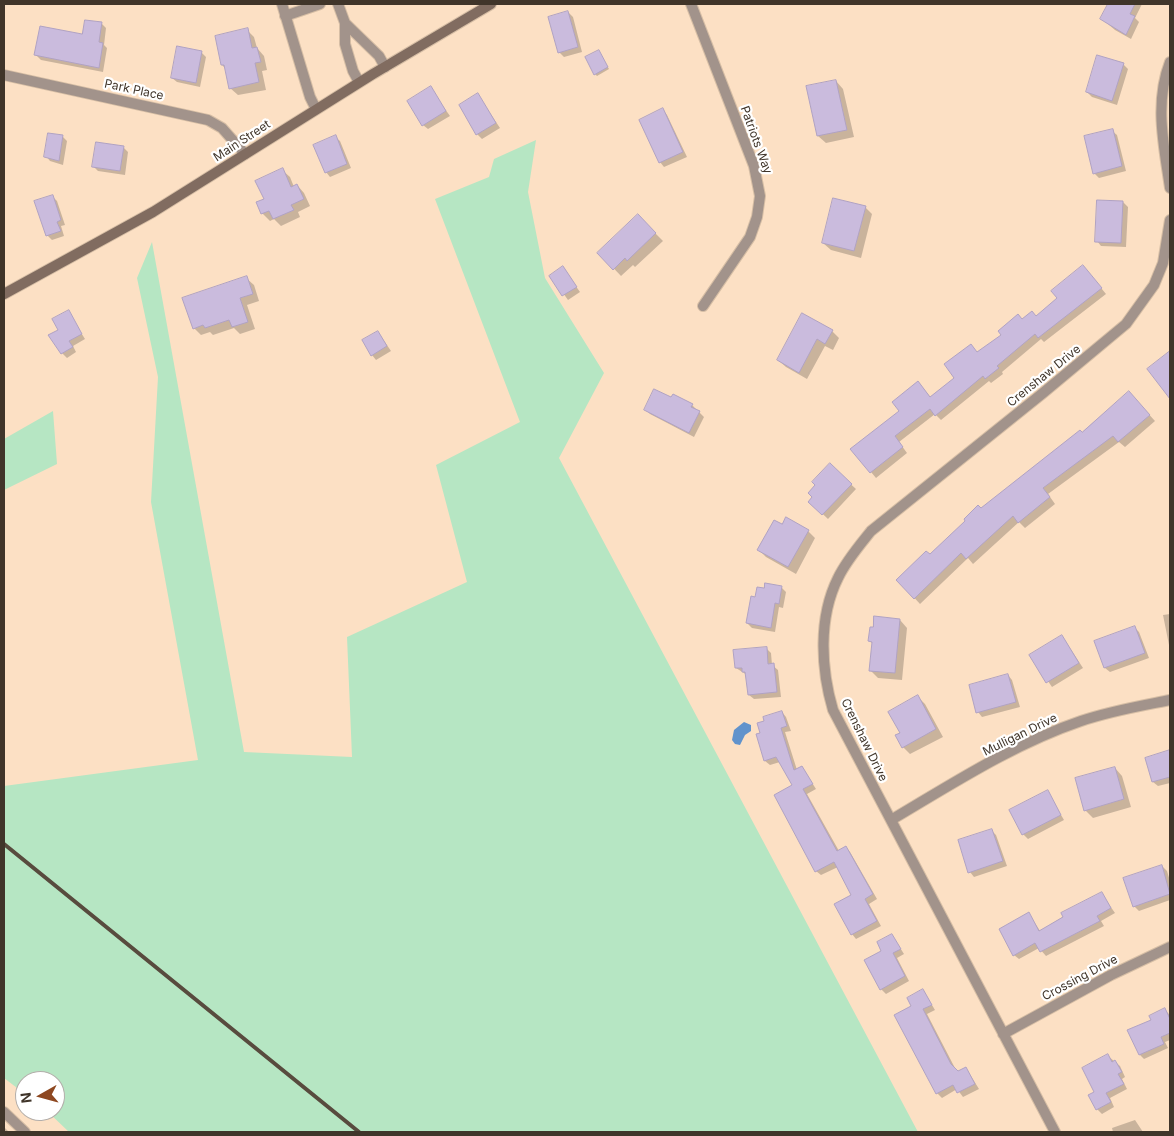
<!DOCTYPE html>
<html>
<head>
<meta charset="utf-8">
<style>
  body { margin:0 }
  #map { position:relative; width:1174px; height:1136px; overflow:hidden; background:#fce0c4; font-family:Inter,sans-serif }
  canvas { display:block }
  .frame { position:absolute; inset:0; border:5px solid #40352a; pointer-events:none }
  .north { position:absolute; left:15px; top:1071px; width:50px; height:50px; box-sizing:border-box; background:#fff; border:1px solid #b3aeaa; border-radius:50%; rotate:263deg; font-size:14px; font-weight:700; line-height:20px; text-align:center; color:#40352a }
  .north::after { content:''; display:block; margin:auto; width:18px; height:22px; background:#8e4821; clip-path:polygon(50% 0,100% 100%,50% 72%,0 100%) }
</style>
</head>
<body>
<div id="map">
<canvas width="1174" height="1136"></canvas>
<div class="frame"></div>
<div class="north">N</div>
</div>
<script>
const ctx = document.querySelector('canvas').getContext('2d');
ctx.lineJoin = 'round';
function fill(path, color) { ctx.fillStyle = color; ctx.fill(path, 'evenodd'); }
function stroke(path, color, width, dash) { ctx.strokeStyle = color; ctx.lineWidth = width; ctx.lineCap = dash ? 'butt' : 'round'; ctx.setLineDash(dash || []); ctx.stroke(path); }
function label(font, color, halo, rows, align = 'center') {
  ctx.font = font + ' Inter,sans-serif'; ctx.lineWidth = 4.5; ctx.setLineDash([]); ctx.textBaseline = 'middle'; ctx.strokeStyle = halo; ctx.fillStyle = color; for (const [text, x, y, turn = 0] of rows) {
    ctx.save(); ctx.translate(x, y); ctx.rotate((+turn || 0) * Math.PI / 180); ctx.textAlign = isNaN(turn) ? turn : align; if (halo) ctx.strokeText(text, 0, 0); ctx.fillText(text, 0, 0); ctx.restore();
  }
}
const green = new Path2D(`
  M536 140 528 192 545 278 604 373 559 458 918 1132H69L47 1111H55V1081H25V1094L4 1078V786L198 760 151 502 158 377 137 278 152 242 244 752 352 757 347 637 467 582 436 465 520 422 435 199 489 177 494 159Z
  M53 411 57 464 4 490V439Z`);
const water = new Path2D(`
  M744 722 751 725V731L745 735 740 745 735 744 732 740 734 730Z`);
const shadow = new Path2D(`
  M1109 4H1142L1135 18 1139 22 1131 39 1115 30 1102 19Z
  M568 12 573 17 582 52 564 57 559 52Z
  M102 24 106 28 104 45 107 48 103 72 41 60 36 55 83 35Z
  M247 30 254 37 257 48 264 56 267 70 262 71 266 90 238 95 230 88 226 69 222 65Z
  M201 52 206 57 200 87 177 82 172 78Z
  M599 52 609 69 597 76 595 74Z
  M1123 64 1128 69 1117 105 1092 97 1087 92Z
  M836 81 843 89 854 137 826 143 818 136Z
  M430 88 450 116 428 129 423 125Z
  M478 95 500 128 482 139 477 134Z
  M663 110 667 115 687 157 664 167 660 162Z
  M1112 131 1117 135 1126 171 1099 178 1094 173Z
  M62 136 67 141 63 165 50 161 46 156Z
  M335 137 340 141 351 168 330 177 326 172Z
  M123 147 128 152 125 175 98 171 93 166Z
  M282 170 290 177 294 187 297 185 304 193 310 206 298 212 300 217 281 226 274 219 270 221 262 213Z
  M52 196 57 201 65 225 61 226 64 236 52 240 47 235Z
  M1123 202 1128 207 1126 247 1101 246 1097 241Z
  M865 207 872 214 861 258 831 250 823 243Z
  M638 216 663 241 635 267 633 265 621 276 599 253Z
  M563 268 580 292 568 300 551 276Z
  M1088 272 1106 294 1044 342 1041 339 1002 372 1003 374 991 383 989 381 941 420 935 414 899 442 907 453 876 478 871 472 901 411 923 388 931 398 956 378 978 353 1022 321 1036 317Z
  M246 278 254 285 259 301 247 305 255 329 240 334 234 328 213 335 210 332 201 335 194 328Z
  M68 312 85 339 73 346 76 352 67 358 62 353 60 330Z
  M832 331 839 338 833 350 825 346 807 379 786 367 778 360Z
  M378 332 391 351 376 360 372 355Z
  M672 399 692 405 704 417 694 437 650 414 645 409Z
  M1135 399 1155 421 1125 447 1119 442 1048 494 1055 504 1025 528 1019 522 973 564 968 558 920 604 898 580 930 556 981 509 1082 434Z
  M830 465 856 489 828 519 810 502Z
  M783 526 808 531 815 538 796 574 766 557 759 550Z
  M781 587 786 592 783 608 779 607 775 632 752 628 747 623 756 598 765 589Z
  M1170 614V650L1163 615Z
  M900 620 907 628 902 680 878 678 870 670 873 644 870 641Z
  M1134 627 1139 632 1149 658 1110 672 1105 668 1096 642Z
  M1062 636 1083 668 1052 687 1030 655Z
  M766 648 771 653 772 665 778 670 781 697 754 699 749 695 747 675 736 668Z
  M1008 675 1012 680 1020 707 982 717 978 712Z
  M918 697 925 704 943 737 910 754 903 747 901 733Z
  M782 712 786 717 791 731 785 732 797 770 802 767 816 789 807 794 839 851 846 848 850 852 877 899 869 904 881 926 856 939 852 934 853 896 838 867 821 875 816 871 793 786 780 762 770 765 765 761 762 734Z
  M1170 751V783L1158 786 1153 782 1146 759Z
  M1115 768 1122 776 1131 807 1093 818 1085 810Z
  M1047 791 1064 820 1028 839 1023 834Z
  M991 830 996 835 1007 866 974 877 970 872Z
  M1162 866 1167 871 1170 881V900L1139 911 1134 906Z
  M1101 893 1115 913 1101 921 1104 926 1046 956 1039 948 1019 959 1014 955 1029 914 1040 931Z
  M892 935 904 954 897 958 909 981 886 994 881 989 883 951Z
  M923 990 935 1010 927 1014 956 1070 958 1073 966 1068 979 1089 963 1097 957 1089 942 1098 937 1093 913 1006Z
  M1165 1010 1170 1015V1040L1165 1042 1168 1048 1144 1059 1140 1055 1129 1031 1152 1020Z
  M1108 1056 1120 1066 1125 1077 1122 1079 1127 1089 1110 1098 1114 1107 1102 1114 1097 1109Z
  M1135 1120 1143 1132H1113L1112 1128Z
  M4 1127 9 1132H4Z`);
const building = new Path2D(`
  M1108 4H1135L1130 14 1135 16 1126 35 1100 19Z
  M568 11 578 47 558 53 548 17Z
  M85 20 102 22 99 42 103 43 99 68 34 55 40 26 82 34Z
  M248 28 252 48 257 47 261 62 255 63 259 82 229 89 224 65H221L215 36Z
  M177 46 202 51 196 83 171 78Z
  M599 50 608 67 594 75 585 57Z
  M1097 55 1124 63 1112 101 1086 92Z
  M836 80 847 130 817 136 806 86Z
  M431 86 446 111 422 126 407 101Z
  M478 93 496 123 476 135 459 105Z
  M663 108 683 152 659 163 639 120Z
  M1113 129 1122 166 1093 174 1084 136Z
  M48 133 63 135 59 161 44 157Z
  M336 135 347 164 325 173 313 145Z
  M96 142 124 146 120 171 92 167Z
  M283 168 291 187 297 184 304 199 291 205 294 210 273 219 269 211 261 214 256 202 264 199 255 181Z
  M53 195 61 220 57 222 61 231 46 236 34 201Z
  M833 198 866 206 854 251 822 243Z
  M1097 200 1123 201 1121 243 1095 242Z
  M638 214 656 233 627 261 625 258 613 270 597 253Z
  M1083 265 1102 288 1038 338 1035 334 997 366 999 368 985 379 983 376 935 416 930 409 895 436 903 447 870 473 850 449 899 411 892 402 918 381 930 397 954 378 944 364 971 344 977 352 1001 335 998 331 1018 314 1022 319 1032 311 1036 316 1057 298 1051 291Z
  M563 266 577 287 562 296 549 276Z
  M247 276 253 294 240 298 248 322 232 327 229 320 205 328 203 325 193 329 182 298Z
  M69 310 82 334 69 341 73 347 61 354 48 335 58 330 52 319Z
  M802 313 833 330 825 344 817 339 799 373 777 360Z
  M378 331 387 346 371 356 362 340Z
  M1170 351V399L1147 369Z
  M654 389 671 397 673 394 693 404 691 407 700 411 689 433 644 410Z
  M1129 391 1150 415 1118 442 1113 436 1043 488 1050 497 1018 523 1013 516 966 559 961 553 914 599 896 580 926 551 930 554 965 521 964 519 978 505 981 508 1080 430 1082 432Z
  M830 463 852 484 822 515 808 502 812 497 808 493 815 485 812 482Z
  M786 517 809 530 788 567 757 550 774 520 782 524Z
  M765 583 782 586 779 604 775 603 771 628 746 623 751 596 755 597 757 587 764 588Z
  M874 616 900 619 895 673 869 671 872 642 868 641 870 627H873Z
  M1135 626 1145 653 1104 668 1094 641Z
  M1062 635 1079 663 1046 683 1029 655Z
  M767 647 768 664 774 663 777 692 748 695 745 672H742V668H735L733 650Z
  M1008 674 1016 702 976 713 969 685Z
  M918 695 936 729 902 748 895 735 900 733 888 712Z
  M782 711 787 726 781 728 794 770 802 766 813 784 803 789 837 851 846 846 873 894 865 899 877 921 851 935 834 904 851 895 834 862 815 872 774 795 792 785 776 757 764 761 756 734 760 733 757 723 764 721 763 717Z
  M1170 750V777L1152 782 1145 758Z
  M1115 767 1124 799 1084 811 1075 778Z
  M1048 790 1061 815 1022 835 1009 810Z
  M992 829 1003 861 968 873 958 840Z
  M1162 865 1170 894 1133 907 1123 878Z
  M1102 892 1111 908 1097 916 1100 921 1040 952 1035 943 1013 956 999 929 1029 912 1039 931 1063 917 1061 913Z
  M892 934 901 949 893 953 905 976 880 990 864 960 881 951 877 942Z
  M923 989 932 1005 923 1009 951 1064 958 1071 966 1067 975 1084 957 1093 953 1085 936 1094 894 1015 911 1006 907 998Z
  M1165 1008 1170 1019V1033L1161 1037 1164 1044 1139 1055 1127 1030 1151 1020 1149 1016Z
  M1108 1054 1112 1062 1115 1060 1122 1072 1118 1074 1124 1084 1106 1093 1111 1102 1096 1110 1088 1095 1094 1092 1082 1068Z`);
const lane = new Path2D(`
  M282 4 310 97 316 109
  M338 4 345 23V44L353 71 359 82
  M285 16 320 4
  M345 23 379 56 385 67
  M4 1112 25 1132`);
const street = new Path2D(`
  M691 4 754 166 760 196 757 217 750 237 703 306
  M1170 62C1154 103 1164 146 1170 188
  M4 75 208 120 222 128 245 154
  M891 820C952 784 1013 744 1081 721 1110 711 1140 706 1170 700
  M1003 1034 1111 975 1170 947
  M1055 1132 833 710C821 669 818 618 838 578 846 561 859 546 871 531L1043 393 1126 324 1154 285 1163 263 1170 220`);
const secondary = new Path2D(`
  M4 294 153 212 373 74 491 4`);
const rail = new Path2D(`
  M4 844 359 1132`);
const streetNames = [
  ["Park Place",134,90,12],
  ["Patriots Way",756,140,70],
  ["Main Street",242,141,-33],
  ["Crenshaw Drive",1044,376,-39],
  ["Mulligan Drive",1020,735,-26],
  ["Crenshaw Drive",864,740,64],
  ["Crossing Drive",1080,978,-28]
];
fill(green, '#b6e6c3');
fill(water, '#6193cc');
fill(shadow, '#0003');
fill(building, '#cabbdd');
stroke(building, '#b0a2c2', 1);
stroke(lane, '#d6bea5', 12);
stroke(street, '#d6bea5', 12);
stroke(secondary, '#d6bea5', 12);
stroke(lane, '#a2938b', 10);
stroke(street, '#a2938b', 10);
stroke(secondary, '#816c60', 10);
stroke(rail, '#584b3e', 4);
label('12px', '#40352a', '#fff', streetNames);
</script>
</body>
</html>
